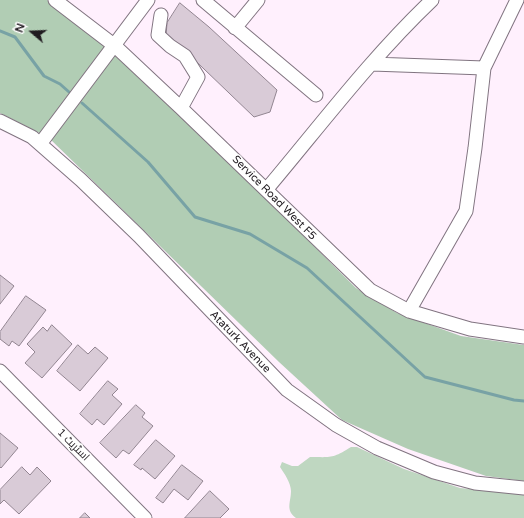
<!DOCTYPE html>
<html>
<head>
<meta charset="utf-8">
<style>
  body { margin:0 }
  #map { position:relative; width:524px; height:518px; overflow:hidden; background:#fff0fd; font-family:"Varela Round",sans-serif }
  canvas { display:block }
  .north { position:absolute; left:12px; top:12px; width:40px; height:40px; -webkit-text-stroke:3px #fff; paint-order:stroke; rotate:289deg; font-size:11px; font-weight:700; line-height:16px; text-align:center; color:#201b20 }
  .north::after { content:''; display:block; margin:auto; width:14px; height:18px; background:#201b20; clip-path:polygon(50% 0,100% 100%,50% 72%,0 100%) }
</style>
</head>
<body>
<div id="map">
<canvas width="524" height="518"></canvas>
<div class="north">N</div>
</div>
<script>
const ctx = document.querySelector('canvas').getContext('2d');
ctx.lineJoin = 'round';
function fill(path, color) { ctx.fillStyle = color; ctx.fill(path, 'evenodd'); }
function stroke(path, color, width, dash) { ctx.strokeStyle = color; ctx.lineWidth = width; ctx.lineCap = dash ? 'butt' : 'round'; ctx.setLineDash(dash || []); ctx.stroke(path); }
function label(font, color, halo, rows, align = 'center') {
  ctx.font = font + ' "Varela Round",Cairo,sans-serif'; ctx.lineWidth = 3; ctx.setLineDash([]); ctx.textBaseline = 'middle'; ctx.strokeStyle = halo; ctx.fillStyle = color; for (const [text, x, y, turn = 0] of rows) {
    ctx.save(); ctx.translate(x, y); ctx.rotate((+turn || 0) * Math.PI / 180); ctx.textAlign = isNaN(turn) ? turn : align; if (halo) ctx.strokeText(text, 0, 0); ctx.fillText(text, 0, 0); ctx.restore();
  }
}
const green = new Path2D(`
  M351 447H357L404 469 460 488 524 494V518H296C285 510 291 502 291 491 291 483 284 473 280 467L282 462 292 466H298L310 457C331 457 332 459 351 447Z`);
const forest = new Path2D(`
  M0 0H47L62 9 108 41 356 288 397 313 461 336 524 345V481L486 476 408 449 342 420 279 362 49 138 0 113Z`);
const stream = new Path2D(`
  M0 31 15 37 44 76 60 84 69 92
  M82 103 148 162 195 217 250 234 307 268 425 377 514 400 524 401`);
const building = new Path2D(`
  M180 3 209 27 277 90 270 112 254 117 179 45 166 36 167 23Z
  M0 275 14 286 0 304Z
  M26 296 46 310 19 346 12 341 9 346 0 339V332Z
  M52 325 72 344 42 378 25 363 35 352 27 344 43 327 47 331Z
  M78 345 88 354 95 347 108 358 80 391 57 371Z
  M108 381 118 389 112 395 122 404 104 425 97 419 92 425 80 414Z
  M136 405 145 413 142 417 153 426 129 454 123 450 116 458 100 443Z
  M0 433 18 448 1 468 0 467Z
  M156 440 175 456 155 479 142 468 141 470 134 465Z
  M182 465 203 481 188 500 174 489 163 503 156 498Z
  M22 467 30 475 37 467 51 481 19 514 4 500 0 504V490Z
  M210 491 229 509 220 518H185Z
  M85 513 90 518H80Z`);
const minor = new Path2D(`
  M55 0 115 46 181 108 370 290 409 311 470 329 524 337
  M203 0 316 95
  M161 15 158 35 170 46 185 56 198 77 181 108
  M235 28 258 0
  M372 64 484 68
  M0 121 32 137 81 180 139 236 287 390 336 425 377 448 434 472 475 483 524 488
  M40 144 148 0
  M266 190C320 126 371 58 432 0
  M409 311 466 211 475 148 484 68 517 0
  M0 371 145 518`);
const streetNames = [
  ["Service Road West F5",274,198,45],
  ["Ataturk Avenue",240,342,46],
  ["اسٹریٹ 1",73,445,45]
];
fill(green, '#bfd7c1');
fill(forest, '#b1cdb4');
stroke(stream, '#78a2a5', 3);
fill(building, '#d9cbd7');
stroke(building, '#928591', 1);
stroke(minor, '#817480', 15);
stroke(minor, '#fff', 13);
label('11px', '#201b20', '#fff', streetNames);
</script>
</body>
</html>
